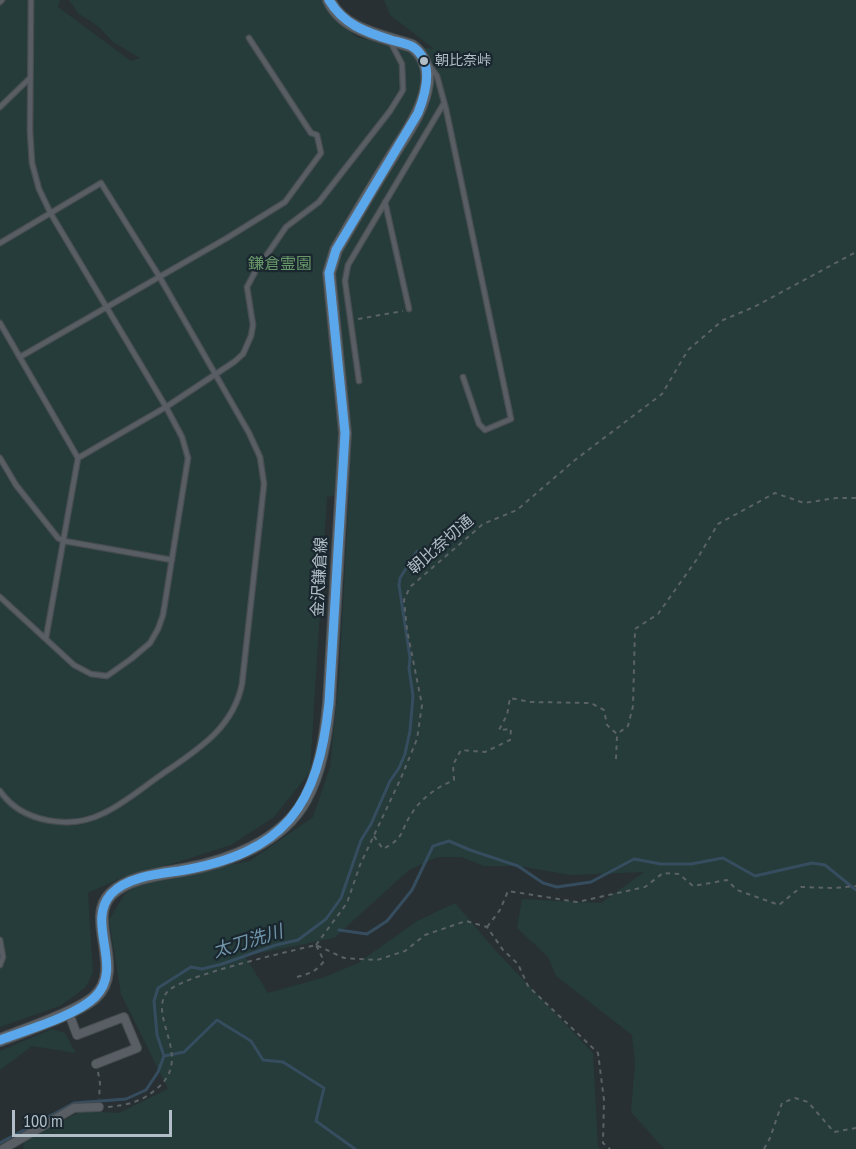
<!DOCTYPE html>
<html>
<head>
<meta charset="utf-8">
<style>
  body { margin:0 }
  #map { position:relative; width:856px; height:1149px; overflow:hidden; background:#283034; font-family:"PT Sans Narrow",sans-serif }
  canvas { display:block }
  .scale { position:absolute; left:12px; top:1110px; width:160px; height:27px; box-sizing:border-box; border:3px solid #b1bdc7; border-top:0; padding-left:8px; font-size:18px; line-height:21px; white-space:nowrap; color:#b1bdc7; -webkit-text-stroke:4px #1b272f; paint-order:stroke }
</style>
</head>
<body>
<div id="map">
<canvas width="856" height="1149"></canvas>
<div class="scale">100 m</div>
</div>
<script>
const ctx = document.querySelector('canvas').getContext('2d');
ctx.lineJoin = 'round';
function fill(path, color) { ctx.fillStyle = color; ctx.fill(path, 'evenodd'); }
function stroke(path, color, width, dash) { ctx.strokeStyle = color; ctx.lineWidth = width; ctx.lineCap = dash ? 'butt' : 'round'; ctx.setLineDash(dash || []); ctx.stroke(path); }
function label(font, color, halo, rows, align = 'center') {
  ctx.font = font + ' "PT Sans Narrow","Noto Sans JP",sans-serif'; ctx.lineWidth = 4.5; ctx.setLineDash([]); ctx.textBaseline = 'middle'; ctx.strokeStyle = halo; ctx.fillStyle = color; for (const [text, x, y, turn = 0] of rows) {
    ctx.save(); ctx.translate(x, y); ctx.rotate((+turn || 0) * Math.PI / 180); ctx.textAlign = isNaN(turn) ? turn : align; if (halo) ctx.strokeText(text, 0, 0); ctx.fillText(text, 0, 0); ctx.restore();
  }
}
const green = new Path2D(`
  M0 0H60L58 7 131 61 140 58 113 42 99 27 78 13 69 0H323L336 21 358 38 434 49 390 15 384 0H856V1149H664L631 1112 635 1064 632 1035 556 976 548 957 517 928 522 899 601 903 644 872 571 875 518 866H484L461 857H437L409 870 334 938 245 956 268 993 325 977 358 963 417 921 455 903 495 950 593 1053 598 1147 601 1149H23L24 1140 82 1111 119 1113 168 1089 121 994 109 920 124 895 140 883 250 861 313 817 330 767 339 678 349 492 327 497 310 772 274 817 231 845 178 862 121 878 88 893 93 973 85 988 60 1006 0 1027Z
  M52 1029 65 1033 76 1053 32 1046 0 1070V1051Z`);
const stream = new Path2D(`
  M339 930 367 934 387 921 412 890 433 846 449 841 470 850 518 866 543 883 557 887 591 882 634 859 661 864H691L723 858 755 876 812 863 825 865 856 890
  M164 1056 184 1052 217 1020 251 1041 263 1060 283 1062 324 1088 316 1121 355 1149
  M0 1143 74 1103 126 1099 146 1090 158 1072 164 1056 157 1035 154 1001 158 988 191 967 202 969 222 964 276 945 298 940 326 919 341 898 361 840 371 824 390 781 399 768 405 754 410 731 413 696 409 668 410 658 399 585 400 578 417 551`);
const path = new Path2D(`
  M358 319 403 311
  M616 759 617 735
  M374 836 383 849C406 837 399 832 412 813 422 797 438 787 454 780L453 765 461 750 485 752 510 740 511 729 499 730 507 715 510 698 530 702 591 703 604 710 607 725 617 734 628 726 633 706 635 629 658 614 697 559 718 524 775 493 804 503 836 498H856
  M487 927 500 910 508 891 577 902 645 887 663 873 679 874 693 886 727 880 737 890 779 905 801 887 835 888 856 886
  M316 945 347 903 360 865 401 778 417 739 422 705 407 630 404 600 410 587 483 524 517 510 575 460 662 394 688 350 723 320 754 307 856 252
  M297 977C309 974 317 971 324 961L316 945
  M98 1072 100 1083 99 1099
  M108 1107C127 1105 141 1102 155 1090 196 1059 147 1018 167 992 180 976 291 951 316 945L344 958 377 960 405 951 425 935 466 921 487 927 503 950 518 964 528 986 598 1053 604 1100 603 1143 610 1149
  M764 1149 770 1138 782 1103 795 1098 808 1102 834 1132 856 1128`);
const lane = new Path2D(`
  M0 2 2 0
  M430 66 437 76 446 109 511 419 485 430 479 424 463 377
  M0 107 30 78
  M385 202 409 309
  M0 243 101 183 159 276 249 433 260 457 264 484 242 684C233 730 194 752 158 777 141 789 123 804 104 813 71 830 22 823 0 791
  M0 323 78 458
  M20 357 227 238 285 202 321 153 317 135 311 133 249 38
  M359 381 345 281 348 265 444 103
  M0 458 16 485 58 538 64 541 172 560
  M0 597 74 665 91 674 107 676 131 659 150 643 158 629 163 615 188 458 182 437 166 407 51 214 39 189 32 163 30 131 31 0
  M46 638 78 458 166 407 234 362 243 354 251 336 253 325 247 287 255 272 286 227 319 202 390 111 403 90 402 64 391 43
  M0 940 3 957 0 965`);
const street = new Path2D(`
  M68 1011 77 1035 124 1017 137 1048 96 1064
  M3 1149 74 1108 99 1107`);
const secondary = new Path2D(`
  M0 1040C25 1030 77 1013 95 997 126 969 85 919 111 894 129 877 159 874 183 870 228 862 282 842 305 800 321 771 326 735 329 703L345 433 329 273 336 250C354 219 372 188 391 158 405 135 424 110 427 83 429 68 423 54 412 46 383 36 343 31 329 0`);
const bus1 = new Path2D(`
  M0 1040C26 1030 76 1016 95 997 125 968 85 923 111 894 127 877 157 874 179 871 286 853 318 806 329 703L345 433 329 273 336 250 418 113C426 93 435 62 413 47 407 43 398 42 391 40 365 32 343 24 329 0`);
const markers = [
  [424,61,5,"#b1bdc7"]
];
const busNames = [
  ["朝比奈峠",435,61]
];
const parkNames = [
  ["鎌倉霊園",280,264]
];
const streetNames = [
  ["朝比奈切通",441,545,-41],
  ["金沢鎌倉線",320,577,-87]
];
const waterNames = [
  ["太刀洗川",248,942,-17]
];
fill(green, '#253c3a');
stroke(stream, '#354d5e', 3);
stroke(lane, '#464c4f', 7);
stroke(street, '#464c4f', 10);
stroke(secondary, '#464c4f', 14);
stroke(path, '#5b6267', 2, [4.5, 4.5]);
stroke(lane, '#585e63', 4.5);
stroke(street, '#585e63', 8);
stroke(secondary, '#5c6268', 12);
stroke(bus1, '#5aa8eb', 9);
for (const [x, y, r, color] of markers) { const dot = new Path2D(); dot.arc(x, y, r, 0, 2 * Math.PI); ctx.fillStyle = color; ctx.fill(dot); stroke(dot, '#1b272f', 2); }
label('14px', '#b1bdc7', '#1b272f', busNames, 'left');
label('16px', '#68986a', '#1b272f', parkNames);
label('16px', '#b1bdc7', '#1b272f', streetNames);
label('italic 18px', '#7195aa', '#1b272f', waterNames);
</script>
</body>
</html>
